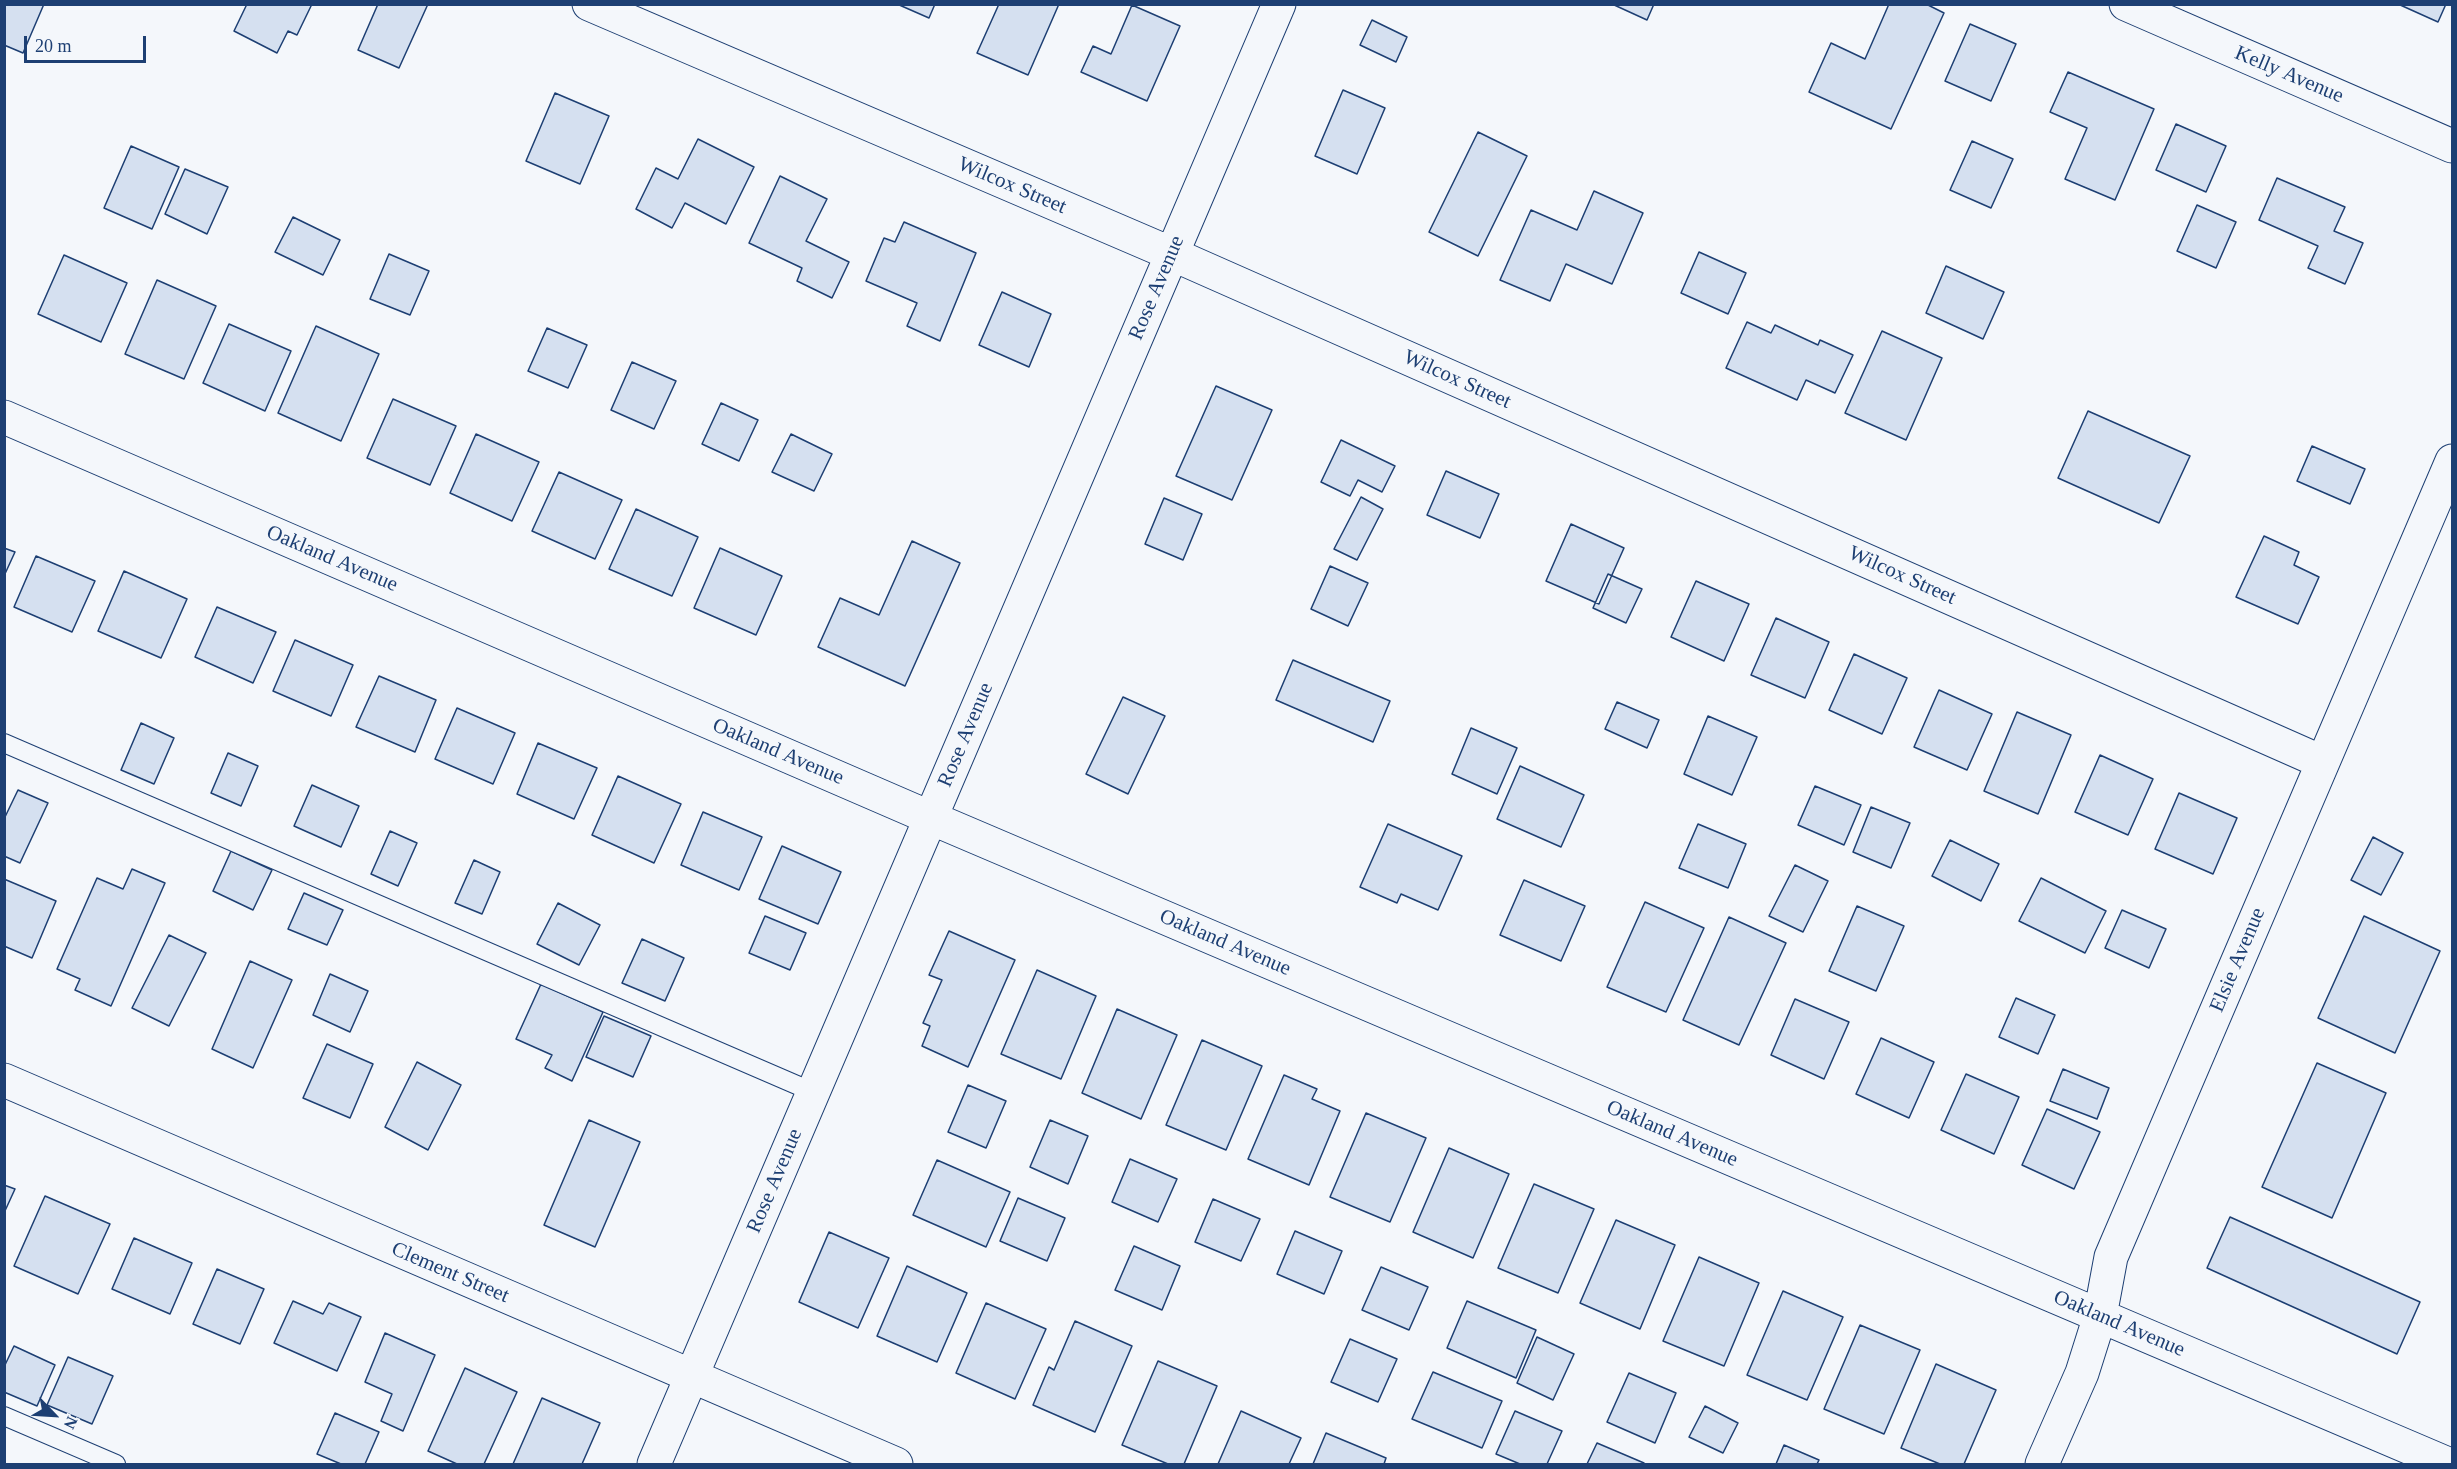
<!DOCTYPE html>
<html>
<head>
<meta charset="utf-8">
<style>
  body { margin:0 }
  #map { position:relative; width:2457px; height:1469px; overflow:hidden; background:#f4f7fb; font-family:"Times New Roman",serif }
  canvas { display:block }
  .frame { position:absolute; inset:0; border:6px solid #1d3f73; pointer-events:none }
  .north { position:absolute; left:24px; top:1385px; width:60px; height:60px; -webkit-text-stroke:4px #f4f7fb; paint-order:stroke; rotate:115deg; font-size:16px; font-weight:700; line-height:24px; text-align:center; color:#1d3f73 }
  .north::after { content:''; display:block; margin:auto; width:21px; height:27px; background:#1d3f73; clip-path:polygon(50% 0,100% 100%,50% 72%,0 100%) }
  .scale { position:absolute; left:24px; top:36px; width:122px; height:27px; box-sizing:border-box; border:3px solid #1d3f73; border-top:0; padding-left:8px; font-size:18px; line-height:21px; white-space:nowrap; color:#1d3f73; -webkit-text-stroke:4px #f4f7fb; paint-order:stroke }
</style>
</head>
<body>
<div id="map">
<canvas width="2457" height="1469"></canvas>
<div class="frame"></div>
<div class="north">N</div>
<div class="scale">20 m</div>
</div>
<script>
const ctx = document.querySelector('canvas').getContext('2d');
ctx.lineJoin = 'round';
function fill(path, color) { ctx.fillStyle = color; ctx.fill(path, 'evenodd'); }
function stroke(path, color, width, dash) { ctx.strokeStyle = color; ctx.lineWidth = width; ctx.lineCap = dash ? 'butt' : 'round'; ctx.setLineDash(dash || []); ctx.stroke(path); }
function label(font, color, halo, rows, align = 'center') {
  ctx.font = font + ' "Times New Roman",serif'; ctx.lineWidth = 4.5; ctx.setLineDash([]); ctx.textBaseline = 'middle'; ctx.strokeStyle = halo; ctx.fillStyle = color; for (const [text, x, y, turn = 0] of rows) {
    ctx.save(); ctx.translate(x, y); ctx.rotate((+turn || 0) * Math.PI / 180); ctx.textAlign = isNaN(turn) ? turn : align; if (halo) ctx.strokeText(text, 0, 0); ctx.fillText(text, 0, 0); ctx.restore();
  }
}
const building = new Path2D(`
  M4 4H44L23 53 4 45Z
  M247 4H312L297 35 288 31 277 53 234 31Z
  M378 4H428L399 68 358 50Z
  M897 4H935L929 18Z
  M999 4H1059L1028 75 977 53Z
  M1612 4H1654L1647 20Z
  M1889 4H1926L1944 13 1891 129 1809 92 1831 43 1865 59Z
  M2398 4H2446L2438 22Z
  M1132 5 1180 26 1147 101 1081 72 1093 46 1111 54Z
  M1372 20 1407 37 1396 62 1360 45Z
  M1970 24 2016 44 1991 101 1945 81Z
  M2068 72 2154 109 2115 200 2065 179 2087 128 2050 112Z
  M1343 90 1385 108 1357 174 1315 156Z
  M555 93 609 116 580 184 526 161Z
  M2176 124 2226 146 2206 192 2156 170Z
  M1478 132 1527 156 1478 256 1429 232Z
  M698 139 754 167 726 224 685 203 672 228 636 209 656 168 678 179Z
  M1972 141 2013 159 1991 208 1950 190Z
  M131 146 179 167 152 229 104 208Z
  M185 169 228 187 207 234 165 214Z
  M780 176 827 199 806 241 849 262 832 298 797 281 802 268 749 243Z
  M2277 178 2345 207 2334 231 2363 243 2345 284 2308 268 2318 246 2259 220Z
  M1594 191 1643 213 1612 284 1566 264 1550 301 1500 280 1531 210 1577 230Z
  M2197 205 2236 222 2216 268 2177 251Z
  M293 217 340 240 323 275 275 252Z
  M904 222 976 253 940 341 907 326 917 303 866 281 884 238 895 242Z
  M1699 252 1746 273 1728 314 1681 293Z
  M389 254 429 271 410 315 370 299Z
  M64 255 127 283 101 342 38 314Z
  M1946 266 2004 292 1983 339 1926 313Z
  M157 280 216 306 184 379 125 354Z
  M1002 292 1051 314 1029 367 979 345Z
  M1747 322 1771 333 1775 325 1818 345 1820 340 1853 355 1835 393 1806 380 1797 400 1726 368Z
  M229 324 291 351 265 411 203 383Z
  M316 326 379 354 341 441 278 413Z
  M547 328 587 345 568 388 528 371Z
  M1882 331 1942 358 1906 440 1845 413Z
  M632 362 676 381 654 429 611 410Z
  M1216 386 1272 410 1232 500 1176 476Z
  M393 399 456 426 430 485 367 458Z
  M721 403 758 420 739 461 702 444Z
  M2088 411 2190 456 2159 523 2058 478Z
  M476 434 539 462 512 521 450 493Z
  M791 434 832 454 814 491 772 472Z
  M1341 440 1395 466 1382 492 1358 480 1350 496 1321 482Z
  M2312 446 2365 469 2350 504 2297 481Z
  M1446 471 1499 494 1480 538 1427 515Z
  M559 472 622 500 595 559 532 531Z
  M1361 497 1383 509 1357 560 1334 549Z
  M1164 498 1202 514 1183 560 1145 544Z
  M636 509 698 537 672 596 609 569Z
  M1571 524 1624 548 1599 604 1546 581Z
  M2264 536 2299 552 2294 565 2319 577 2298 624 2236 597Z
  M912 541 960 563 905 686 818 647 840 598 879 615Z
  M4 548 15 552 4 576Z
  M720 548 782 576 756 635 694 608Z
  M36 556 95 581 72 632 14 607Z
  M1330 566 1368 583 1348 626 1311 609Z
  M124 571 187 599 161 658 98 631Z
  M1608 574 1642 589 1626 623 1593 608Z
  M1696 581 1749 604 1724 661 1671 637Z
  M217 607 276 632 253 683 195 657Z
  M1776 618 1829 642 1805 698 1751 675Z
  M295 640 353 665 331 716 273 691Z
  M1854 654 1907 678 1882 734 1829 710Z
  M1293 660 1390 701 1373 742 1276 700Z
  M379 676 436 700 415 752 356 727Z
  M1939 690 1992 714 1967 770 1914 747Z
  M1123 697 1165 716 1128 794 1086 774Z
  M1617 702 1659 720 1647 748 1605 729Z
  M457 708 515 733 493 784 435 759Z
  M2017 712 2071 735 2038 814 1984 791Z
  M1708 716 1757 737 1732 795 1684 774Z
  M141 723 174 738 154 784 121 770Z
  M1471 728 1517 748 1497 794 1452 774Z
  M538 743 597 768 574 819 517 794Z
  M228 753 258 766 241 806 211 793Z
  M2100 755 2153 779 2128 835 2075 812Z
  M1520 766 1584 795 1561 847 1497 819Z
  M618 776 681 804 654 863 592 835Z
  M312 785 359 806 341 847 294 826Z
  M1815 786 1861 805 1844 845 1798 825Z
  M18 790 48 803 20 863 4 856V819Z
  M2179 793 2237 818 2213 874 2155 849Z
  M1871 807 1910 823 1891 868 1853 852Z
  M703 812 762 837 739 890 681 865Z
  M1388 824 1462 856 1438 910 1401 894 1397 903 1360 887Z
  M1698 824 1746 844 1728 888 1679 868Z
  M390 831 417 843 398 886 371 874Z
  M2373 837 2403 853 2381 895 2351 880Z
  M1950 840 1999 864 1981 901 1932 876Z
  M782 846 841 872 818 924 759 899Z
  M231 851 272 870 253 910 213 891Z
  M474 860 500 872 482 914 455 903Z
  M1795 865 1828 881 1803 932 1769 916Z
  M132 869 165 883 111 1006 75 990 80 979 57 969 97 878 123 889Z
  M2041 878 2106 911 2085 953 2019 921Z
  M4 879 56 901 32 958 4 946Z
  M1524 880 1585 906 1561 961 1500 935Z
  M304 893 343 910 327 945 288 929Z
  M1645 902 1704 928 1666 1012 1607 987Z
  M558 903 600 925 579 965 537 944Z
  M1857 906 1904 926 1876 991 1829 971Z
  M2122 910 2166 929 2149 968 2105 948Z
  M765 916 806 933 790 970 749 953Z
  M2364 916 2440 951 2395 1053 2318 1018Z
  M1729 917 1786 943 1739 1045 1683 1020Z
  M949 931 1015 960 968 1067 922 1046 930 1026 923 1023 942 980 929 975Z
  M169 935 206 953 169 1026 132 1008Z
  M642 939 684 958 665 1001 622 983Z
  M250 961 292 980 253 1068 212 1049Z
  M1037 970 1096 996 1061 1079 1001 1054Z
  M330 974 368 991 350 1032 313 1015Z
  M541 984 603 1012 572 1081 545 1068 552 1055 516 1039Z
  M2016 998 2055 1015 2038 1054 1999 1037Z
  M1795 999 1849 1022 1824 1079 1771 1055Z
  M1117 1009 1177 1035 1141 1119 1082 1093Z
  M604 1016 651 1036 633 1077 586 1057Z
  M1881 1038 1934 1062 1909 1118 1856 1094Z
  M1202 1040 1262 1066 1226 1150 1166 1125Z
  M327 1044 373 1064 350 1118 303 1098Z
  M417 1062 461 1085 428 1150 385 1127Z
  M2317 1063 2386 1093 2332 1218 2262 1187Z
  M2063 1069 2109 1088 2097 1119 2050 1101Z
  M1966 1074 2019 1097 1994 1154 1941 1130Z
  M1284 1075 1317 1089 1312 1099 1340 1111 1309 1185 1248 1159Z
  M968 1085 1006 1101 986 1148 948 1132Z
  M2047 1109 2100 1132 2074 1189 2022 1165Z
  M1366 1113 1426 1138 1390 1222 1330 1197Z
  M589 1120 640 1142 595 1247 544 1225Z
  M1050 1120 1088 1136 1068 1184 1030 1167Z
  M1449 1148 1509 1174 1473 1258 1413 1232Z
  M1130 1159 1177 1179 1158 1222 1112 1202Z
  M937 1160 1010 1192 986 1247 913 1215Z
  M1534 1184 1594 1209 1558 1293 1498 1268Z
  M4 1185 15 1189 4 1213Z
  M45 1196 110 1224 78 1294 14 1266Z
  M1018 1198 1065 1218 1047 1261 1000 1241Z
  M1213 1199 1260 1219 1241 1261 1195 1242Z
  M2230 1217 2420 1302 2397 1354 2207 1268Z
  M1616 1220 1675 1245 1640 1329 1580 1303Z
  M1295 1231 1342 1251 1324 1294 1277 1274Z
  M829 1232 889 1258 858 1328 799 1302Z
  M134 1238 192 1263 170 1314 112 1289Z
  M1134 1246 1180 1266 1162 1310 1115 1290Z
  M1699 1257 1759 1283 1724 1366 1663 1341Z
  M907 1266 967 1293 937 1362 877 1336Z
  M1381 1267 1428 1287 1409 1330 1362 1310Z
  M217 1269 264 1289 240 1344 193 1324Z
  M1783 1291 1843 1317 1807 1400 1747 1375Z
  M293 1301 323 1314 329 1303 361 1317 337 1371 274 1343Z
  M1467 1301 1536 1330 1516 1378 1447 1348Z
  M986 1303 1046 1329 1015 1399 956 1373Z
  M1075 1321 1132 1346 1095 1432 1033 1405 1049 1367 1054 1370Z
  M1860 1325 1920 1350 1884 1434 1824 1409Z
  M385 1333 435 1355 403 1431 381 1421 392 1394 365 1382Z
  M1537 1337 1574 1354 1553 1400 1517 1383Z
  M1350 1339 1397 1359 1378 1402 1331 1382Z
  M14 1346 55 1365 37 1406 4 1392V1367Z
  M68 1357 113 1376 92 1424 47 1405Z
  M1158 1361 1217 1386 1184 1464H1168L1122 1445Z
  M1936 1364 1996 1390 1964 1464H1940L1901 1448Z
  M465 1368 517 1392 484 1464H457L428 1451Z
  M1433 1372 1502 1401 1482 1448 1412 1419Z
  M1629 1373 1676 1393 1655 1443 1607 1422Z
  M542 1398 600 1423 582 1464H513Z
  M1705 1406 1738 1423 1723 1453 1689 1437Z
  M1241 1411 1301 1438 1289 1464H1218Z
  M1515 1411 1562 1431 1547 1464H1520L1496 1454Z
  M335 1413 379 1432 365 1464H341L317 1454Z
  M1326 1433 1386 1458 1384 1464H1313Z
  M1597 1443 1644 1463 1643 1464H1587Z
  M1784 1445 1819 1460 1817 1464H1776Z`);
const lane = new Path2D(`
  M4 743 813 1092
  M4 1416 116 1464`);
const street = new Path2D(`
  M589 4 1172 254 2322 762
  M2126 4 2452 146
  M4 417 931 818 2448 1464
  M4 1080 896 1464
  M654 1464 1279 4
  M2042 1464 2082 1373 2100 1316 2111 1257 2452 461`);
const streetNames = [
  ["Kelly Avenue",2289,75,23],
  ["Wilcox Street",1012,186,23],
  ["Rose Avenue",1157,288,-67],
  ["Wilcox Street",1457,380,24],
  ["Oakland Avenue",332,559,23],
  ["Wilcox Street",1902,576,24],
  ["Rose Avenue",966,735,-67],
  ["Oakland Avenue",778,752,23],
  ["Oakland Avenue",1225,943,23],
  ["Elsie Avenue",2238,960,-67],
  ["Oakland Avenue",1672,1134,23],
  ["Rose Avenue",775,1181,-67],
  ["Clement Street",450,1273,23],
  ["Oakland Avenue",2119,1324,23]
];
fill(building, '#d5e0f0');
stroke(building, '#1d3f73', 1.5);
stroke(lane, '#1d3f73', 20);
stroke(street, '#1d3f73', 35);
stroke(lane, '#f4f7fb', 18);
stroke(street, '#f4f7fb', 33);
label('21px', '#1d3f73', '#f4f7fb', streetNames);
</script>
</body>
</html>
